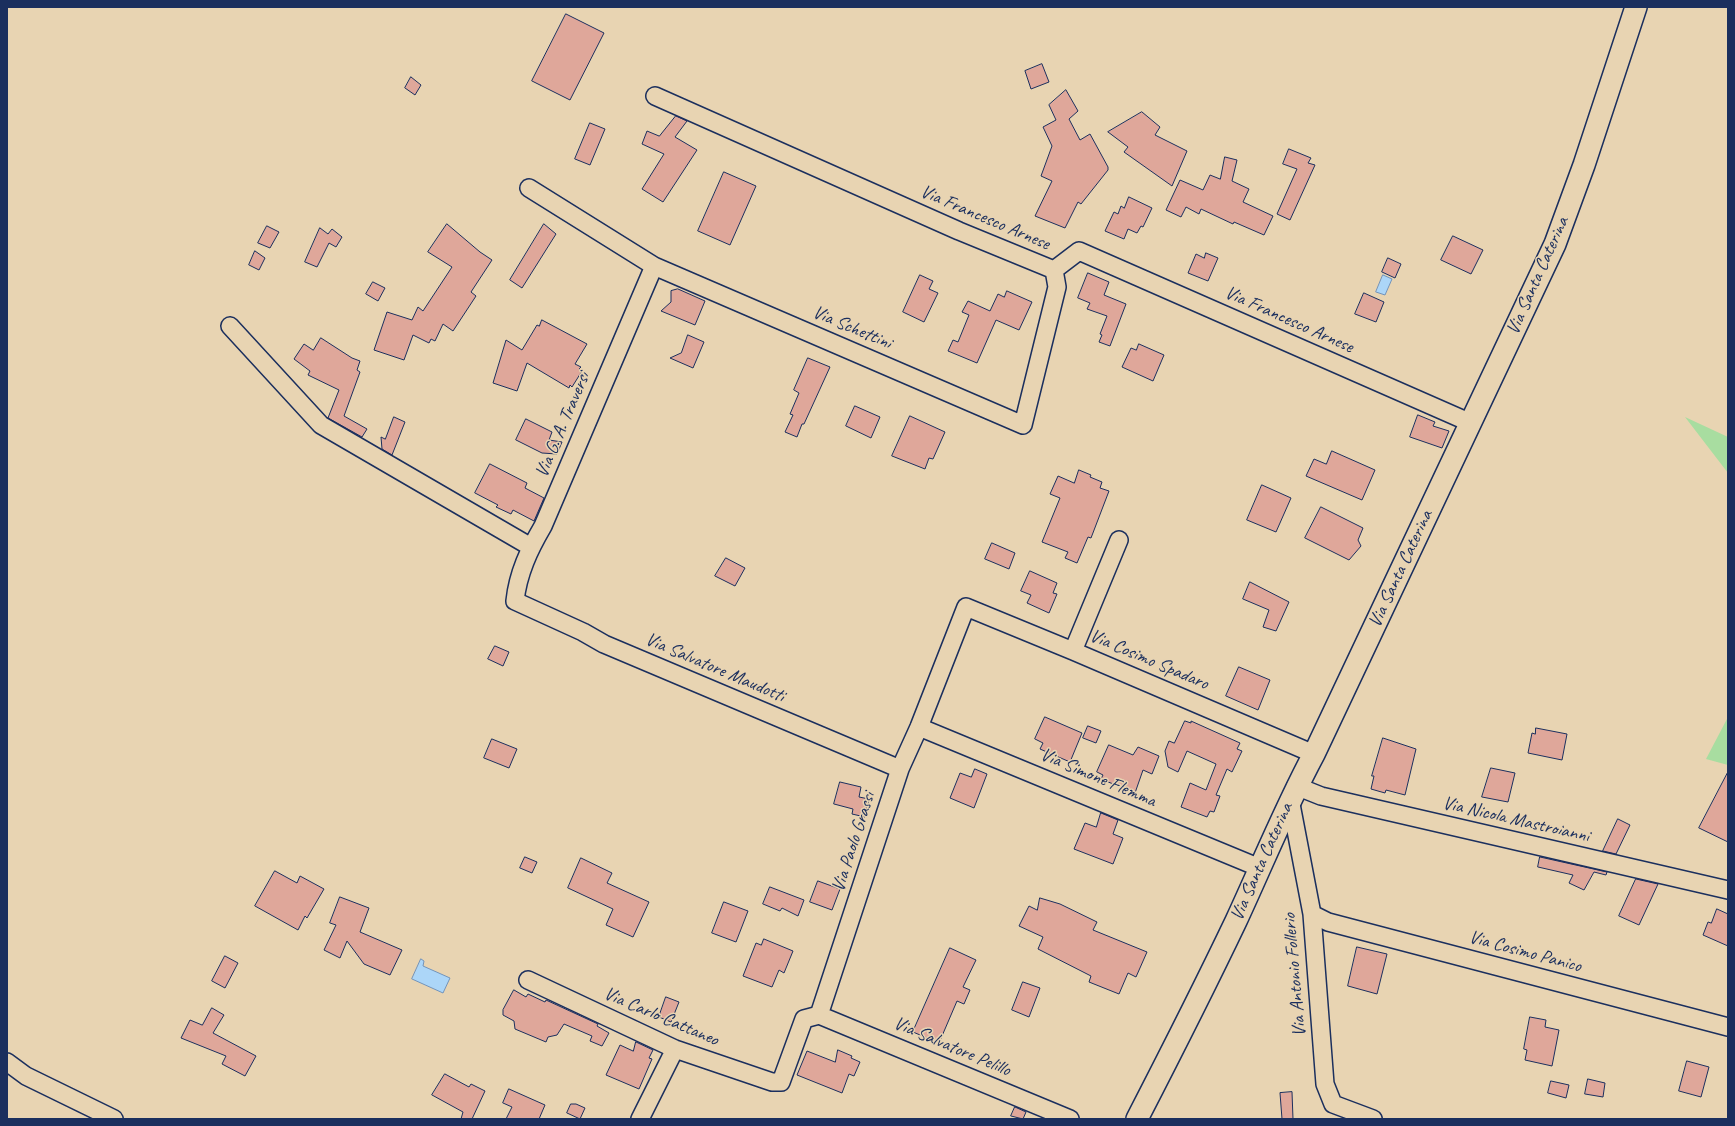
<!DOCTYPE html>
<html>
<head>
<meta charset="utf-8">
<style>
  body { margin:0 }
  #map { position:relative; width:1735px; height:1126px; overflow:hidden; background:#e8d4b2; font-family:Caveat,sans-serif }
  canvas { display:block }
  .frame { position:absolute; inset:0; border:8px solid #1b2f5e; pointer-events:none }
</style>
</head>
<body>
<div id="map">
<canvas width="1735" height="1126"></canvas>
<div class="frame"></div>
</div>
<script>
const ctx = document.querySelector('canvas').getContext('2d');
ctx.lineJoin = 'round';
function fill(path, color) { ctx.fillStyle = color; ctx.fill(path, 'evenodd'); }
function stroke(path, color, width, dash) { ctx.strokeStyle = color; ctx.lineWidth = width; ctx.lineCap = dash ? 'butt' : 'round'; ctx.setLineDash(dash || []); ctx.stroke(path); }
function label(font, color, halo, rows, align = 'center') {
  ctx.font = font + ' Caveat,sans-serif'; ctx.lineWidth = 3; ctx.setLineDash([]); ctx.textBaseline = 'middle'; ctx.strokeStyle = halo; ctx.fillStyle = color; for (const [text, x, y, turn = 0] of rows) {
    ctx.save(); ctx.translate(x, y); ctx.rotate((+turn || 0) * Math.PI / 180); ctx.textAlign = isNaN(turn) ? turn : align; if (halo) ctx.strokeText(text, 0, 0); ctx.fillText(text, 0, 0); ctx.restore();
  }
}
const green = new Path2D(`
  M1685 417 1728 437V473Z
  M1728 717V765L1706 759Z`);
const water = new Path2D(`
  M1383 275 1392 279 1385 295 1376 292Z
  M421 959 424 961 423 966 450 978 443 993 412 979Z`);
const building = new Path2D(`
  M566 14 604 33 570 100 532 81Z
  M1042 64 1049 82 1031 89 1025 71Z
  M411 77 421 85 415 95 405 88Z
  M1066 90 1078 111 1069 119 1080 140 1090 134 1108 167V170L1081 204 1078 202 1065 228 1035 216 1052 181 1041 176 1052 146 1043 127 1056 120 1049 105Z
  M1142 112 1160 127 1155 135 1187 151 1172 186 1124 152 1128 147 1108 132Z
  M676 116 687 121 675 137 697 150 663 202 642 189 664 154 642 144 647 131 659 136Z
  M590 123 605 129 590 165 575 159Z
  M1289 149 1311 158 1308 163 1315 165 1290 220 1277 214 1297 169 1283 164Z
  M1225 157 1237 160 1232 181 1249 189 1243 202 1273 216 1264 235 1234 222 1233 224 1201 209 1199 214 1186 207 1181 217 1166 210 1180 180 1203 190 1210 175 1220 179Z
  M724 172 756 186 730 245 698 231Z
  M1129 197 1152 208 1143 227 1141 226 1137 233 1128 229 1124 239 1105 231 1114 212 1118 214 1121 206 1124 208Z
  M447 224 480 252 492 260 471 292 476 296 453 331 443 324 435 341 431 339 429 343 413 335 404 360 374 350 387 312 412 320 418 307 423 311 452 267 428 252Z
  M544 224 556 234 522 288 510 280Z
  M267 226 279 232 270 248 258 243Z
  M320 228 328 234 332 229 342 237 336 247 329 243 317 267 305 262Z
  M1453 236 1483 250 1471 274 1441 260Z
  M255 251 265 258 259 270 249 265Z
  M1206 253 1218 258 1208 281 1188 273 1196 254 1204 258Z
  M1388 258 1401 264 1395 278 1382 272Z
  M1088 273 1109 282 1104 295 1126 304 1110 346 1099 342 1102 335 1100 334 1107 316 1087 309 1090 303 1078 298Z
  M920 275 933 281 929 289 938 293 924 322 903 312Z
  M373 282 385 288 378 301 366 294Z
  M678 289 705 301 695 325 661 311 671 302V291Z
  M1007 291 1032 302 1019 330 996 320 977 363 948 351 953 340 958 342 969 315 962 312 968 301 990 311 998 294 1004 297Z
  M1364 293 1384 302 1376 322 1355 314Z
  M542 320 587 344 575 364 581 367 579 369 582 371 572 387 570 385 569 388 527 363 517 391 493 383 506 340 522 350 537 325 539 326Z
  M688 335 704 342 693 368 670 358 681 353Z
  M321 338 352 358 360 361 357 370 360 372 344 416 367 429 362 437 328 418 339 390 308 375 310 371 294 359 304 344 313 350Z
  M1139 344 1164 355 1153 381 1122 367 1131 348 1136 350Z
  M808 358 830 367 804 424H802L797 437 785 432 793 415 790 414 799 393 794 390Z
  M855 406 880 417 871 438 846 426Z
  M1418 415 1435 422 1433 426 1449 431 1442 448 1410 437Z
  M910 416 945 432 933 459 929 458 925 469 892 456Z
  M394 417 405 422 392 455 382 449 381 437 385 439Z
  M526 419 552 432 549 440 562 442 557 454 542 453 516 440Z
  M1332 451 1375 470 1362 500 1306 476 1314 459 1326 464Z
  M490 464 527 483 525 488 544 498 534 521 513 510 511 514 496 507 498 505 475 493Z
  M1079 470 1091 475 1090 477 1102 482 1100 488 1109 491 1091 538 1088 537 1077 563 1065 558 1068 552 1042 542 1060 498 1050 494 1058 476 1074 483Z
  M1262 485 1291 498 1276 532 1247 520Z
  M1321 507 1363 528 1358 540 1361 546 1349 560 1305 538Z
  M992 543 1015 553 1009 569 985 559Z
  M726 558 745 568 735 586 715 576Z
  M1030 571 1057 583 1053 593 1057 594 1049 613 1027 603 1031 595 1021 591Z
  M1250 582 1289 602 1276 631 1263 627 1269 610 1243 599Z
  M495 646 509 652 503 666 488 659Z
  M1239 667 1270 680 1258 710 1226 696Z
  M1045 717 1082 733 1070 762 1040 749 1043 743 1035 739Z
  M1185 721 1191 723V721L1240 743 1237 749 1242 751 1232 772 1227 769 1216 795 1220 796 1214 812 1210 811 1207 817 1181 807 1190 783 1206 790 1216 764 1187 751 1178 772 1168 767 1165 751 1169 741 1174 743Z
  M1088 726 1101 731 1096 743 1083 738Z
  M1536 728 1567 734 1562 760 1528 753 1532 733 1535 734Z
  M1383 738 1416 749 1405 795 1386 790 1385 793 1371 789 1374 776H1372Z
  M492 739 517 749 509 768 484 758Z
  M1109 745 1133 755 1138 747 1159 756 1152 774 1143 770 1135 793 1101 779 1103 775 1097 772Z
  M1491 768 1515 773 1508 802 1482 797Z
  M975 769 987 774 974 808 950 798 960 773 971 777Z
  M1728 772V842L1699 828Z
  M840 782 861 787 859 797 869 799 865 817 852 814 853 809 834 804Z
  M1101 813 1118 820 1113 834 1123 838 1113 864 1074 849 1085 823 1096 827Z
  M1618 819 1630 825 1616 854 1603 851Z
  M525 857 537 862 532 873 520 868Z
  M1540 857 1607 872 1606 875 1594 872 1584 890 1569 883 1573 875 1538 867Z
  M581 858 612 873 607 883 649 902 633 937 606 925 613 909 568 888Z
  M275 871 297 883 300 876 324 889 307 918 305 916 298 930 255 906Z
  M1636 879 1658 884 1639 925 1619 916Z
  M818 881 840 889 832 910 810 902Z
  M770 887 804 900 798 916 782 908 780 911 763 904Z
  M340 897 369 908 360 932 402 950 390 975 364 964 347 941 340 958 324 950 336 925 330 923Z
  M1040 898 1060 904 1097 922 1093 930 1147 952 1136 977 1128 973 1119 994 1089 982 1091 976 1038 949 1043 937 1019 926 1029 906 1037 910Z
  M724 902 748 911 736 942 712 933Z
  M1717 909 1728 914V946L1703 935 1708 922 1711 923Z
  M764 939 793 951 784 973 779 970 772 987 743 976 756 943 761 945Z
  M1357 947 1387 954 1377 994 1348 986Z
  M950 948 976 960 963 987 970 990 964 1004 957 1001 939 1043 913 1032Z
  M225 956 238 963 225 988 212 981Z
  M1023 982 1040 988 1029 1017 1012 1010Z
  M514 990 526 997 528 994 545 1002 546 1000 598 1024 597 1026 609 1033 602 1046 590 1041 592 1036 564 1024 557 1035 548 1037 546 1042 515 1029 514 1021 503 1015V1010Z
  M666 997 679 1002 671 1022 659 1017Z
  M212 1008 224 1015 213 1033 256 1056 245 1076 222 1064 226 1056 181 1038 190 1020 202 1025Z
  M1530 1017 1546 1020 1545 1027 1559 1030 1552 1066 1525 1060 1527 1050 1524 1049Z
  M636 1042 653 1050 649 1058 652 1059 639 1089 606 1075 620 1045 633 1051Z
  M838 1050 852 1056 851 1058 860 1062 854 1076 849 1074 842 1093 797 1075 807 1051 835 1062Z
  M1687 1061 1709 1067 1701 1097 1679 1091Z
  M445 1074 469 1087 471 1084 485 1091 472 1119H461L463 1112 432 1095Z
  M1588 1079 1605 1083 1603 1097 1585 1094Z
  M1551 1081 1569 1085 1566 1098 1548 1093Z
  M509 1089 545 1105 539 1119H506L512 1107 503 1103Z
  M1292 1092 1293 1119H1282L1280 1093Z
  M571 1104H576L585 1108 580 1119 567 1113Z
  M1015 1107 1026 1112 1023 1119 1011 1116Z`);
const minor = new Path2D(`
  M655 96 959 231 1054 270 1079 251 1471 423
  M529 188 654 266 1023 425 1057 287 1054 270
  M654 266 543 526C529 550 518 573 515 601L583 632 604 644 900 769
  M230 326 321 425 531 547
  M1073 651 1119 540
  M919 727 1260 868
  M1296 786 1321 796 1728 890
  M1290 799 1312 914 1325 1084 1333 1104 1373 1119
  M1312 914 1328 922 1728 1027
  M528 980 675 1049 772 1082H781L804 1019 819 1015 900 769 919 727 966 607 1073 651 1314 754
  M819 1015 1070 1119
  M7 1062 26 1076 114 1119
  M640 1119 675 1049`);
const tertiary = new Path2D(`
  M1137 1119C1171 1053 1204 988 1236 921 1262 865 1285 808 1314 754L1555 244 1584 165 1636 7`);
const streetNames = [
  ["Via Francesco Arnese",985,218,23],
  ["Via Santa Caterina",1538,276,-66],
  ["Via Francesco Arnese",1289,320,24],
  ["Via Schettini",852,328,23],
  ["Via G. A. Traversi",563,425,-67],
  ["Via Santa Caterina",1401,569,-65],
  ["Via Cosimo Spadaro",1149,660,23],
  ["Via Salvatore Maudotti",715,668,23],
  ["Via Simone Flemma",1098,778,23],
  ["Via Nicola Mastroianni",1516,820,13],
  ["Via Paolo Grassi",854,842,-72],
  ["Via Santa Caterina",1262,862,-66],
  ["Via Cosimo Panico",1525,952,15],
  ["Via Antonio Follerio",1295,975,-95],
  ["Via Carlo Cattaneo",661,1017,23],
  ["Via Salvatore Pelillo",952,1047,23]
];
fill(green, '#a8dda0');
fill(water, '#acd6f8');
stroke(water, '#7293ba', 1);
fill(building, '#dfa79a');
stroke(building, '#1b2f5e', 1);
stroke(minor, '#1b2f5e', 20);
stroke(tertiary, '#1b2f5e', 24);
stroke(minor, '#e8d4b2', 17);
stroke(tertiary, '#e8d4b2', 21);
label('19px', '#1b2f5e', '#e8d4b2', streetNames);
</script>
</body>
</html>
